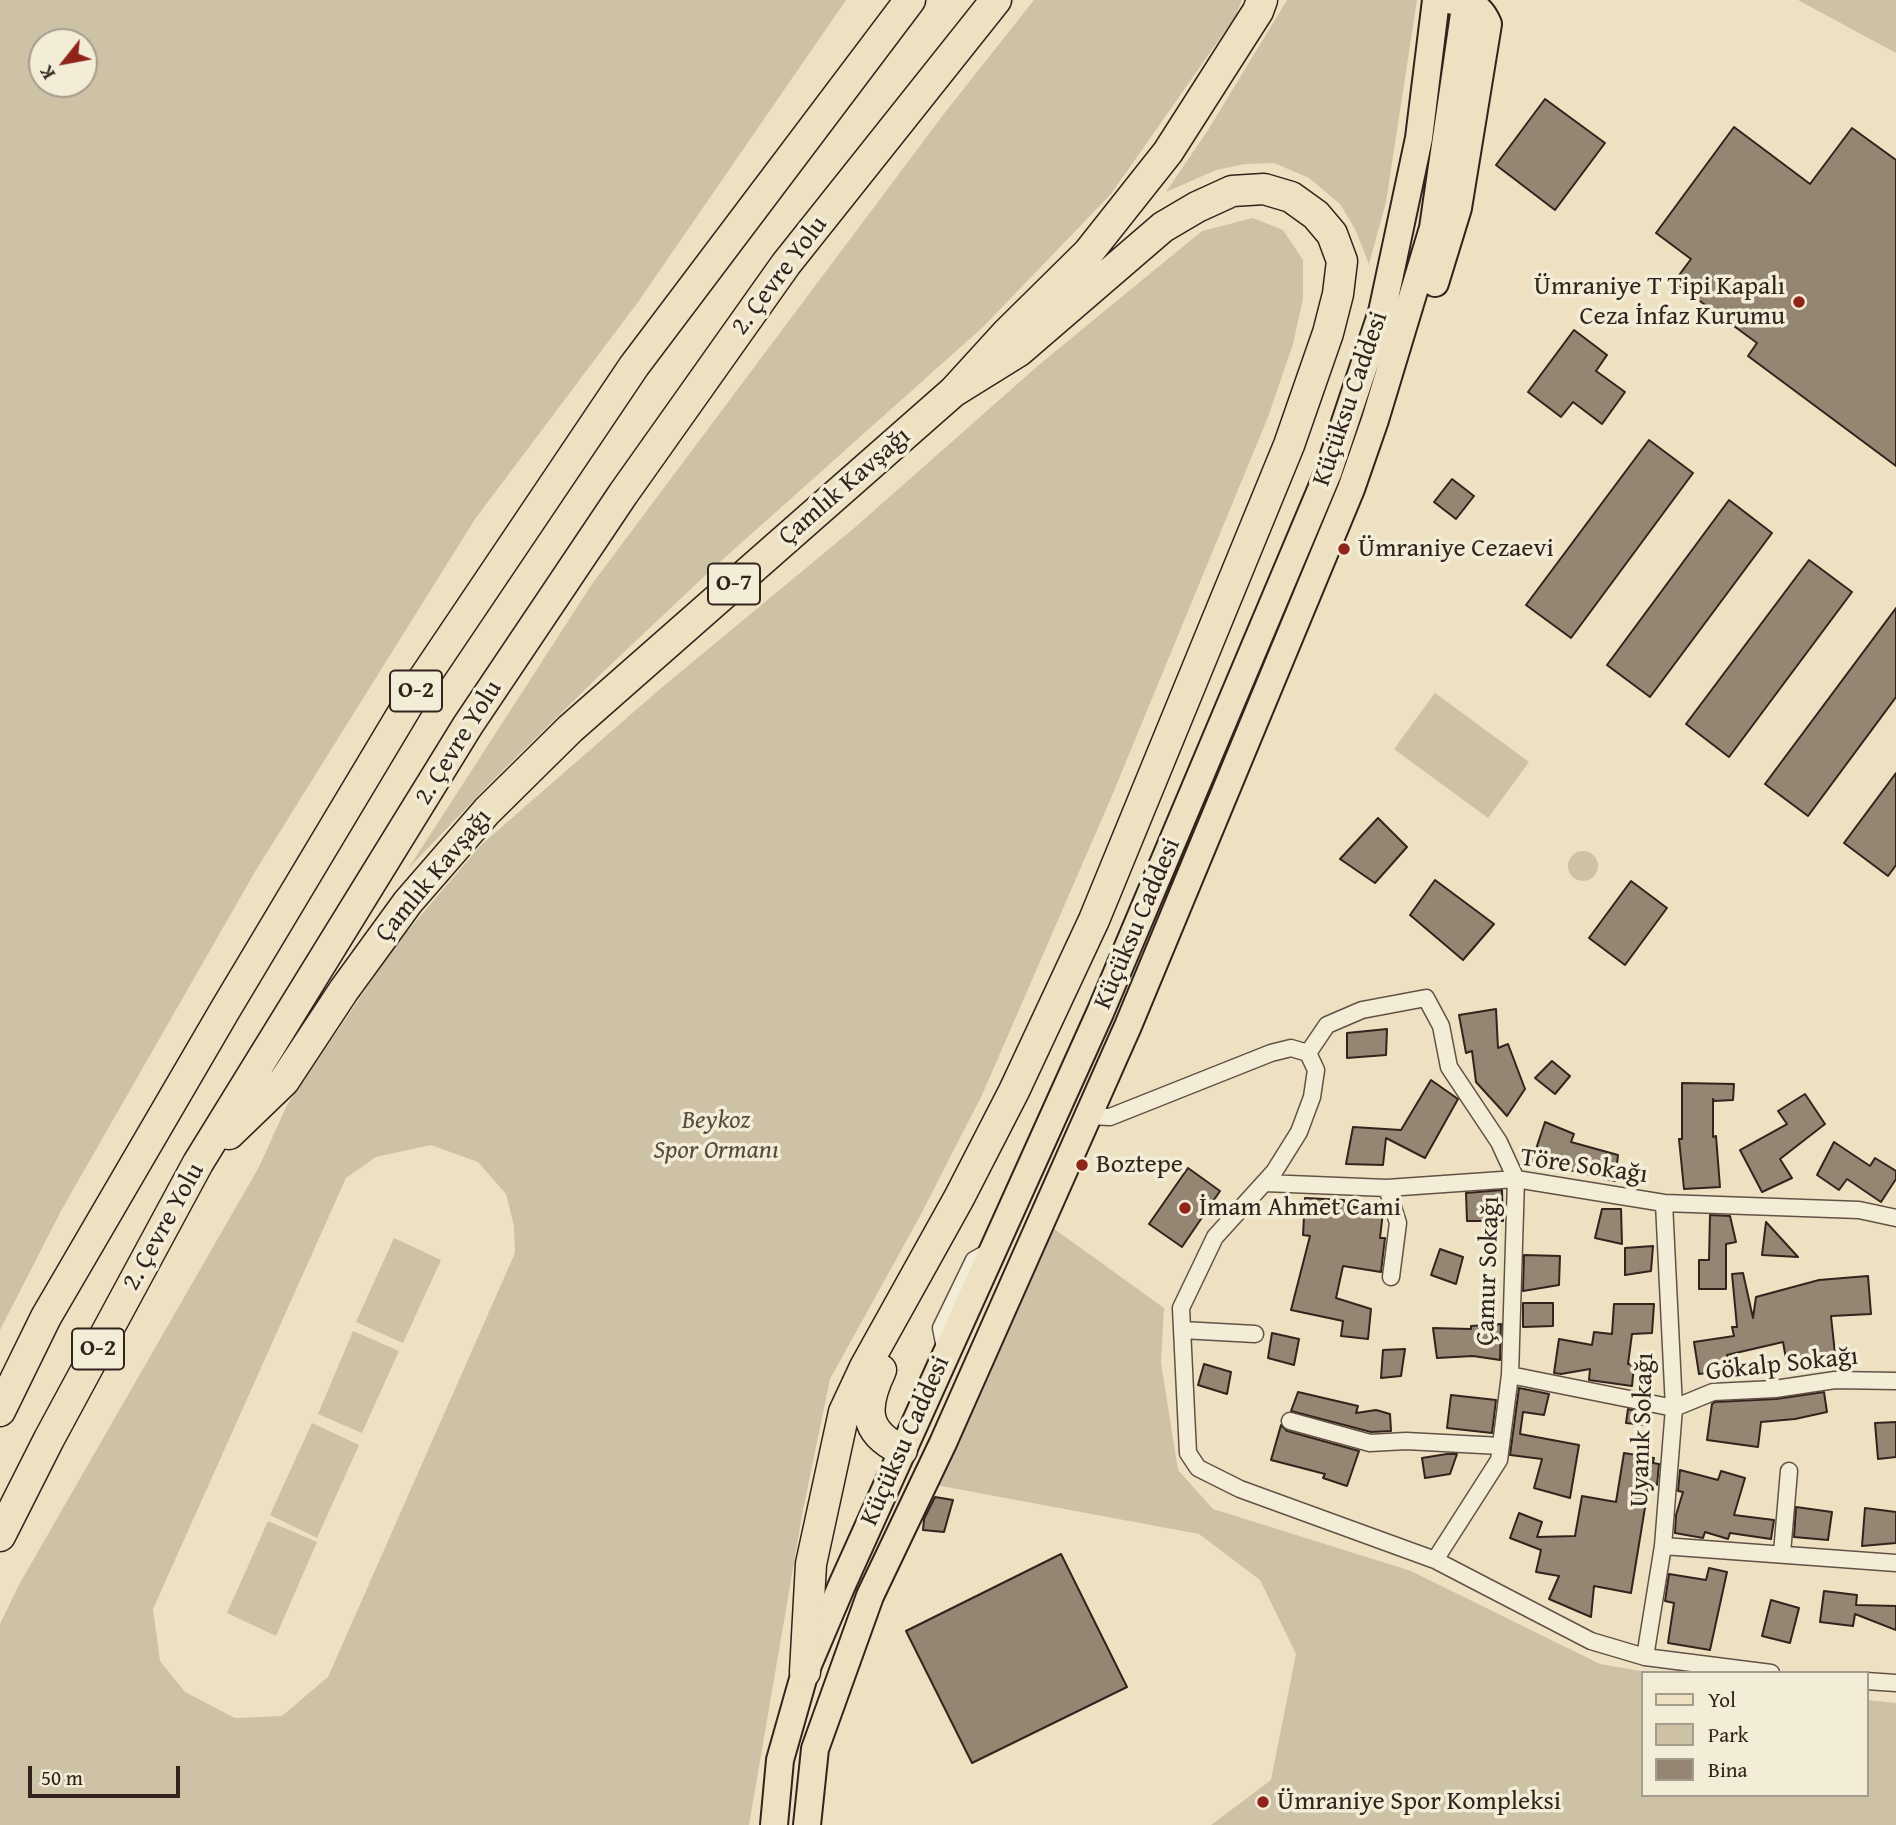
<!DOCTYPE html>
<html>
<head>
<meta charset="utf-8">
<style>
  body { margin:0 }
  #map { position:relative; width:1896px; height:1825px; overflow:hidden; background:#ede1c2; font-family:"Gentium Book Plus",serif }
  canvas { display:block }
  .legend { position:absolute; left:1641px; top:1671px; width:228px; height:126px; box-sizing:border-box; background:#f3ecd7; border:2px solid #a69c8d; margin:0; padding:9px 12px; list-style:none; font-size:21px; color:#33231d }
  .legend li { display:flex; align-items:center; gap:14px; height:35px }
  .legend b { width:35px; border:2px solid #a69c8d }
  .north { position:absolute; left:28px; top:28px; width:70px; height:70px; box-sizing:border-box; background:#f3ecd7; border:2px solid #a69c8d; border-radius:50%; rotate:239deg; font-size:19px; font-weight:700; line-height:28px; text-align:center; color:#33231d }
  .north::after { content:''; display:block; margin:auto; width:24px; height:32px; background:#8f2418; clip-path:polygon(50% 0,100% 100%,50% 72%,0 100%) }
  .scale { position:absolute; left:28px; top:1766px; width:152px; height:32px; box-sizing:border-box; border:4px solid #33231d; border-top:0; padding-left:9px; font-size:21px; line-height:24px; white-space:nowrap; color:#33231d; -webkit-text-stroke:5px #f3ecd7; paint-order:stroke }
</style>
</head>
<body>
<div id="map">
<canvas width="1896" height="1825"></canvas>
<ul class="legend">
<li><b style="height:9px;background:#ede1c2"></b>Yol</li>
<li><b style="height:19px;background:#cdc1a6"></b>Park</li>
<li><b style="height:19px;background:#948673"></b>Bina</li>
</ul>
<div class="north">K</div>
<div class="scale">50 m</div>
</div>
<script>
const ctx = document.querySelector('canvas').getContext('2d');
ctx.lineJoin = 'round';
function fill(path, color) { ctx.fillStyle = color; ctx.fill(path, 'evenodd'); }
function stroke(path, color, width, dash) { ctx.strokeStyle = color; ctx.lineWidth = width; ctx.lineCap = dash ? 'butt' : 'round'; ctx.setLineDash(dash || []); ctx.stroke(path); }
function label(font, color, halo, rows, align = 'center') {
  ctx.font = font + ' "Gentium Book Plus",serif'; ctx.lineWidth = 7; ctx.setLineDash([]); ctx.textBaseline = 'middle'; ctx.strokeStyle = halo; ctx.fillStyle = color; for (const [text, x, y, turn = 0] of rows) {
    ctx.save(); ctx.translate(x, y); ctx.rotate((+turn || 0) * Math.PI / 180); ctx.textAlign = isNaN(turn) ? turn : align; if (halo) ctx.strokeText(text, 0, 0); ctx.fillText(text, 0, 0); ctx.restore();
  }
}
const green = new Path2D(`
  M0 0H846L638 302 475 519 256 870 62 1209 0 1330ZM42 42H84V84H42Z
  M1034 0H1242L1235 17 1111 194 983 327 711 570 605 670 493 780 408 869 592 584 943 115Z
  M1287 0H1417L1386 202 1369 264 1355 229 1340 204 1309 178 1274 163 1245 164 1216 170 1166 192 1208 130Z
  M1798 0H1896V53Z
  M1253 218 1283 230 1303 260V299L1293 344 1268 417 1111 798 982 1095 919 1218 830 1379 803 1510 749 1825H0V1624L20 1583 259 1167 287 1105 398 942 481 845 660 689 852 530 1040 364 1202 231ZM431 1145 478 1162 506 1194 514 1226 515 1253 328 1677 282 1716 235 1718 185 1692 160 1661 153 1609 346 1178 376 1157Z
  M1435 693 1529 762 1488 818 1394 749Z
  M1568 866a15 15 0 1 1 30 0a15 15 0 1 1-30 0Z
  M1053 1228 1164 1308 1161 1363 1178 1470 1213 1509 1411 1571 1600 1664 1652 1673H1642V1795H1866V1700L1896 1703V1825H1211L1271 1780 1296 1654 1260 1580 1199 1534 936 1485Z
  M394 1238 441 1260 403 1343 356 1322Z
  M353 1331 399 1351 362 1433 318 1414Z
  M312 1423 359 1445 317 1538 270 1515Z
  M268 1521 317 1542 276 1636 227 1613Z`);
const building = new Path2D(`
  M1545 99 1605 143 1555 210 1496 165Z
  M1734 127 1810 184 1852 128 1896 160V466L1748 356 1757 343 1674 282 1691 259 1656 233Z
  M1574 330 1607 355 1596 371 1625 392 1602 424 1573 402 1561 417 1528 392Z
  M1649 440 1693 473 1571 638 1526 605Z
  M1452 479 1474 496 1456 519 1434 502Z
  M1729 500 1772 533 1650 697 1607 665Z
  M1809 560 1852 592 1729 757 1686 724Z
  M1896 608V697L1808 816 1765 784Z
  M1896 773V865L1888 876 1844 843Z
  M1378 818 1407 847 1375 883 1340 859Z
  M1435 880 1494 924 1463 960 1410 915Z
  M1631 881 1667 908 1625 965 1589 938Z
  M1496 1009 1498 1048 1508 1044 1525 1089 1507 1116 1476 1082 1472 1051 1466 1053 1459 1015Z
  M1387 1029 1386 1055 1347 1058V1033Z
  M1552 1061 1570 1076 1555 1094 1535 1078Z
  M1431 1080 1458 1099 1425 1158 1386 1138 1383 1165 1346 1164 1353 1127 1401 1130Z
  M1682 1083 1734 1084 1733 1100 1714 1101 1713 1099V1137L1716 1136 1720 1187 1684 1189 1679 1139H1682Z
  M1805 1094 1825 1124 1780 1159 1792 1178 1762 1192 1740 1150 1787 1124 1778 1111Z
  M1545 1122 1574 1134 1571 1142 1618 1155 1615 1181 1532 1161Z
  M1834 1142 1870 1166 1875 1158 1896 1171V1179L1881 1202 1847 1179 1839 1190 1817 1175Z
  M1188 1168 1220 1191 1182 1247 1149 1224Z
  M1502 1190 1503 1221H1467L1466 1193Z
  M1305 1198 1344 1200V1205L1383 1212 1380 1238H1385L1381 1272 1343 1266 1336 1298 1371 1309 1368 1339 1341 1336 1343 1321 1291 1310 1310 1236 1303 1235Z
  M1602 1209H1621L1622 1244 1595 1238Z
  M1710 1215 1730 1216 1736 1242 1726 1244V1289H1699V1260H1709Z
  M1766 1222 1798 1257 1762 1255Z
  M1653 1246 1651 1271 1625 1275V1248Z
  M1440 1249 1463 1257 1456 1284 1431 1275Z
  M1524 1255 1560 1256 1559 1285 1523 1291Z
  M1743 1273 1753 1318 1756 1297 1819 1280 1868 1276 1871 1314 1831 1316 1835 1354 1787 1364 1783 1342 1727 1355 1729 1370 1699 1374 1694 1342 1734 1336 1732 1327H1737L1732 1274Z
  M1523 1303H1553V1326L1523 1327Z
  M1614 1304H1654L1652 1333 1632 1334 1628 1364 1634 1365 1632 1386 1589 1380 1590 1369 1561 1374 1554 1373 1559 1339 1592 1345 1594 1332 1612 1334Z
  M1501 1324 1500 1360 1473 1356 1437 1358 1433 1328 1471 1329V1326Z
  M1272 1333 1299 1339 1294 1365 1268 1358Z
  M1405 1349 1401 1376 1381 1378 1383 1350Z
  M1204 1364 1231 1372 1227 1394 1198 1385Z
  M1519 1388 1549 1394 1544 1415 1523 1412 1520 1434 1579 1445 1570 1498 1534 1488 1542 1459 1510 1455Z
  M1298 1392 1358 1406 1356 1413 1376 1410 1390 1414 1391 1431 1371 1432 1291 1411Z
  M1824 1392 1827 1412 1795 1419 1761 1422 1758 1447 1707 1440 1712 1404 1715 1402 1776 1399Z
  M1451 1395 1496 1400 1492 1433 1447 1428Z
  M1628 1409 1647 1413 1646 1425 1626 1423Z
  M1896 1422V1457L1878 1459 1875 1423Z
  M1281 1425 1287 1431 1359 1451 1347 1486 1323 1478 1325 1474 1271 1460Z
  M1624 1453 1654 1458 1653 1463 1659 1464 1657 1485 1649 1483 1631 1593 1594 1586 1591 1617 1549 1599 1559 1576 1536 1572 1541 1550 1510 1538 1519 1513 1542 1522 1537 1537 1575 1536 1582 1496 1616 1502Z
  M1447 1454H1457L1450 1474 1425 1478 1422 1458Z
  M1680 1470 1718 1480 1721 1471 1745 1478 1734 1515 1774 1520 1771 1539 1730 1533 1728 1539 1705 1532 1703 1538 1675 1533 1676 1515 1683 1492 1678 1491Z
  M935 1497 953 1500 944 1532 923 1530 924 1519Z
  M1796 1507 1832 1512 1828 1540 1794 1537Z
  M1865 1508 1896 1512V1543L1862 1546Z
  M1061 1554 1127 1687 972 1763 906 1631Z
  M1709 1568 1727 1572 1710 1650 1668 1643 1674 1603 1665 1601 1669 1574 1706 1580Z
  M1824 1591 1857 1595 1856 1605 1896 1606V1630L1855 1614 1853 1626 1820 1622Z
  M1771 1600 1799 1608 1790 1643 1762 1636Z`);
const street = new Path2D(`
  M1308 1053 1327 1025 1362 1010 1426 998 1441 1026 1449 1067 1499 1142 1516 1179 1510 1375 1499 1460 1435 1560
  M1088 1116 1110 1117 1271 1053 1291 1048 1308 1053 1316 1070 1312 1097 1299 1132 1274 1172 1215 1237 1181 1308 1188 1453 1198 1468 1240 1489 1435 1560 1591 1641 1645 1657 1771 1673
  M1265 1183 1387 1188 1516 1179 1664 1203 1859 1210 1896 1218
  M1387 1188 1398 1223 1391 1277
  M1182 1330 1255 1334
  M946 1353 941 1328 974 1260 983 1255
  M1510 1375 1674 1408 1713 1392 1775 1389 1835 1380 1896 1381
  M1290 1421 1370 1443 1406 1441 1501 1446
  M1663 1546 1896 1563
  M1782 1553 1789 1471
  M1645 1657 1663 1546 1674 1408 1664 1203
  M1866 1681 1896 1683`);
const primary = new Path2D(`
  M1435 283 1458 208 1488 24C1481 7 1470 1 1453 1
  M774 1825 780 1760 805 1672 842 1585 1100 1013 1328 473 1382 312 1419 138 1436 0
  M807 1825 815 1749 870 1596 943 1443 1128 1026 1351 489 1375 420 1433 228 1466 0`);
const highway = new Path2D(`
  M229 1134 284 1081 344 990 408 902 487 811 570 729 953 392 1005 335 1088 253 1168 152 1258 11 1262 0
  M881 1370C864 1406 862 1432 902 1450
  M0 1411 46 1317 225 1010 422 681 634 366 910 0
  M0 1536 49 1439 198 1163 468 725 623 494 786 264 996 0
  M805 1672 811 1564 844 1412 865 1367 959 1198 1014 1091 1094 920 1289 445 1328 333 1338 294 1342 261 1332 234 1316 215 1291 197 1264 189 1232 191 1197 207 1163 227 1019 351 953 392`);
const markers = [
  [1799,302,7,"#8f2418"],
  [1344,549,7,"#8f2418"],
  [1082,1165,7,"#8f2418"],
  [1185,1208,7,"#8f2418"],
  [1263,1802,7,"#8f2418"]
];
const shields = [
  [734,584,52],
  [416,691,52],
  [98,1349,52]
];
const shieldNames = [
  ["O-7",734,584],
  ["O-2",416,691],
  ["O-2",98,1349]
];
const streetNames = [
  ["2. Çevre Yolu",780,276,-53],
  ["Küçüksu Caddesi",1351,399,-71],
  ["Çamlık Kavşağı",845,487,-41],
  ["2. Çevre Yolu",459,743,-58],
  ["Çamlık Kavşağı",434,876,-50],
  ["Küçüksu Caddesi",1138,924,-67],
  ["Töre Sokağı",1584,1167,8],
  ["2. Çevre Yolu",164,1227,-61],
  ["Çamur Sokağı",1489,1271,-88],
  ["Gökalp Sokağı",1782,1365,-6],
  ["Uyanık Sokağı",1643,1430,-88],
  ["Küçüksu Caddesi",906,1441,-66]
];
const poiNames = [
  ["Ümraniye T Tipi Kapalı",1785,287,"right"],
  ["Ceza İnfaz Kurumu",1785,317,"right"],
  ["Ümraniye Cezaevi",1358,549],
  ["Boztepe",1096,1165],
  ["İmam Ahmet Cami",1199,1208],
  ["Ümraniye Spor Kompleksi",1277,1802]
];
const parkNames = [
  ["Beykoz",716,1121],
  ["Spor Ormanı",716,1151]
];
fill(green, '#cdc1a6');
fill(building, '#948673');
stroke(building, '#33231d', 2);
stroke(street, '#625246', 19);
stroke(primary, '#33231d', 30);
stroke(highway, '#33231d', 33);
stroke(street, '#f3ecd7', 16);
stroke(primary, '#ede1c2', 26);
stroke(highway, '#ede1c2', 30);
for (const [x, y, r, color] of markers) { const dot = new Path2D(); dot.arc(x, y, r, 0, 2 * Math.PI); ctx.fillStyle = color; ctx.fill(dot); stroke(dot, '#f3ecd7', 2.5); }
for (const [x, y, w] of shields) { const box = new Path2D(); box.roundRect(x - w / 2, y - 20.5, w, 41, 5); ctx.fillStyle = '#f3ecd7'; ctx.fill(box); stroke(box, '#33231d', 2); }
label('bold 24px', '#33231d', null, shieldNames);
label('26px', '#33231d', '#f3ecd7', streetNames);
label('26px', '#33231d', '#f3ecd7', poiNames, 'left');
label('italic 26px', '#5a4a3f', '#f3ecd7', parkNames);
</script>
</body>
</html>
